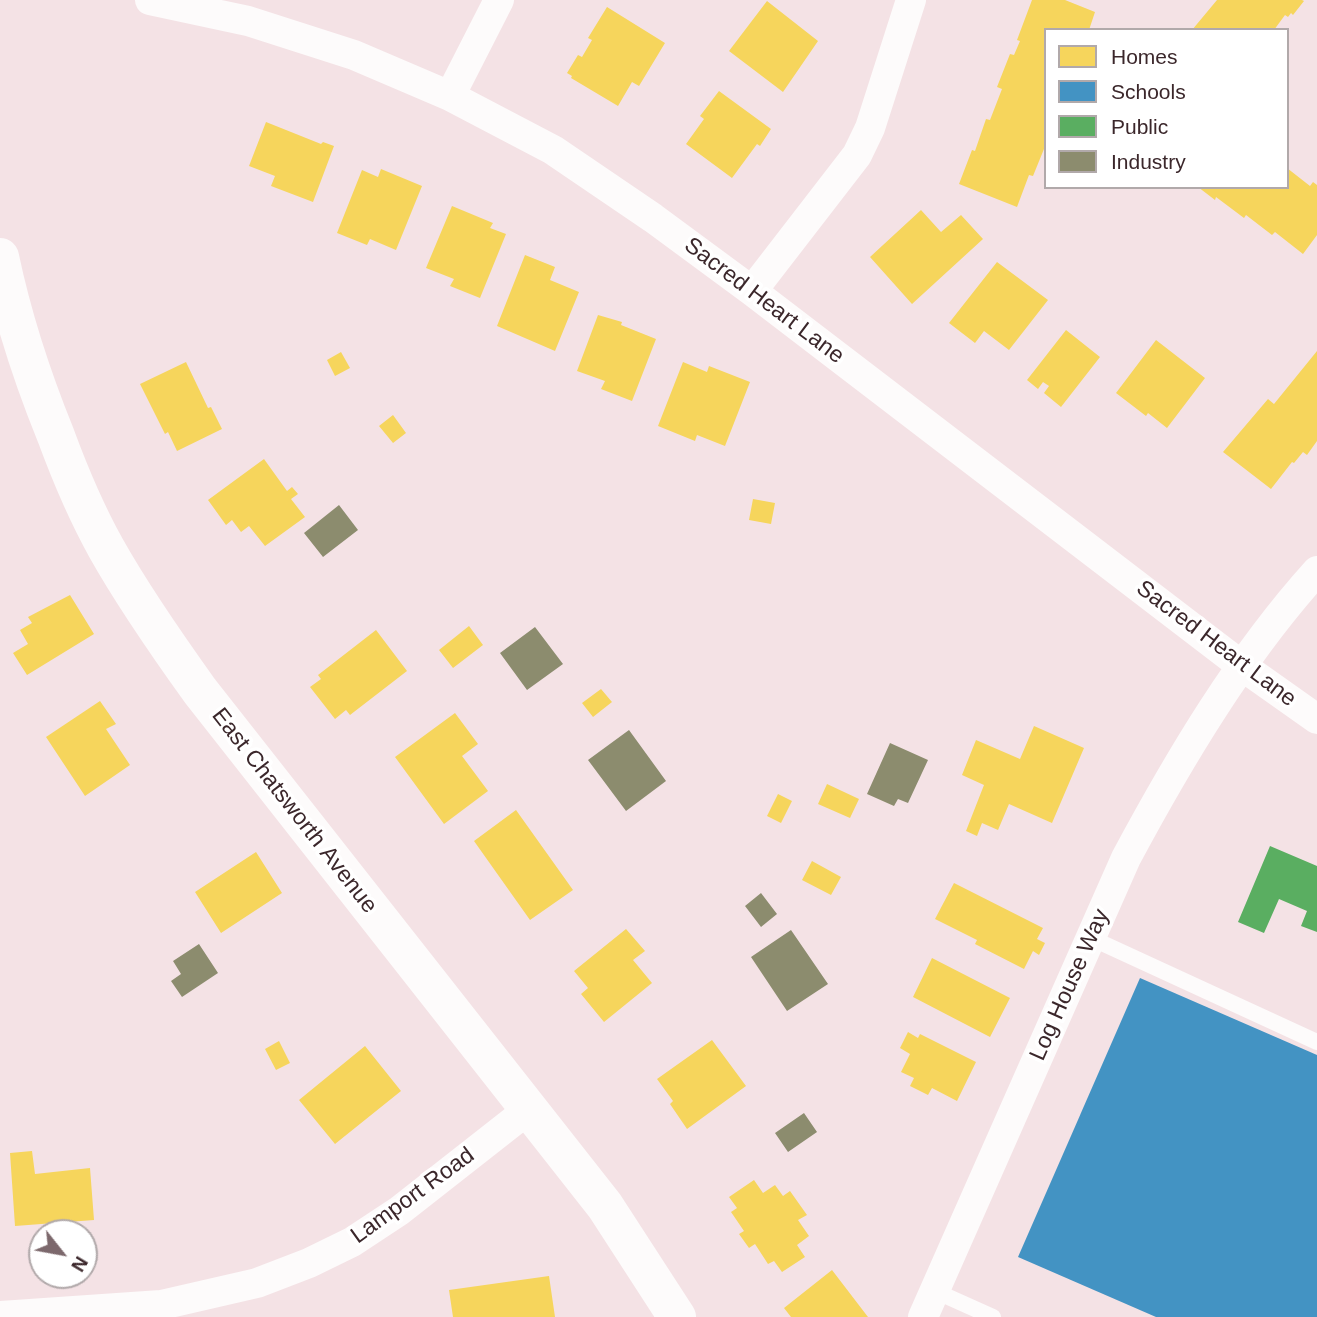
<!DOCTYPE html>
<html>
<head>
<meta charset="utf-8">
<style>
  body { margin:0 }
  #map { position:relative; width:1317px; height:1317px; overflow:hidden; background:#f4e2e5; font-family:Helvetica,sans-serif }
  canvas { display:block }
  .legend { position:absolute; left:1044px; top:28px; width:245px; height:161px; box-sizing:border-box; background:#fff; border:2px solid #b1a9aa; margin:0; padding:9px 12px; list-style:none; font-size:21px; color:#3b272b }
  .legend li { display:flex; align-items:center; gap:14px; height:35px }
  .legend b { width:35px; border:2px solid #b1a9aa }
  .north { position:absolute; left:28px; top:1219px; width:70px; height:70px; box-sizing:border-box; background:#fff; border:2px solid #b1a9aa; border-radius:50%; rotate:121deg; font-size:19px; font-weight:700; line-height:28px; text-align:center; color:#3b272b }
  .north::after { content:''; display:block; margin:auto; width:24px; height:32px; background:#7c686c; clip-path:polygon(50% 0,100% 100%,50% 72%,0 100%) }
</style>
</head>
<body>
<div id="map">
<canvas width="1317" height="1317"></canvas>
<ul class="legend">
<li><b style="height:19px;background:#f6d55c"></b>Homes</li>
<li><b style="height:19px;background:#4393c3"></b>Schools</li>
<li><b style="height:19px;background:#5aae61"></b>Public</li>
<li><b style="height:19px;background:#8c8c6e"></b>Industry</li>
</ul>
<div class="north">N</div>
</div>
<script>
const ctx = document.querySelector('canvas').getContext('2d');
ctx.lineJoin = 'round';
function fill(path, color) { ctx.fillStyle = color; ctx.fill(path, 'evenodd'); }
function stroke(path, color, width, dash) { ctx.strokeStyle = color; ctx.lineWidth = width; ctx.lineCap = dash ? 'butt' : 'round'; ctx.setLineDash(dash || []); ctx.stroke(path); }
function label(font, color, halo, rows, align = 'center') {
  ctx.font = font + ' Helvetica,sans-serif'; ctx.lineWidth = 7; ctx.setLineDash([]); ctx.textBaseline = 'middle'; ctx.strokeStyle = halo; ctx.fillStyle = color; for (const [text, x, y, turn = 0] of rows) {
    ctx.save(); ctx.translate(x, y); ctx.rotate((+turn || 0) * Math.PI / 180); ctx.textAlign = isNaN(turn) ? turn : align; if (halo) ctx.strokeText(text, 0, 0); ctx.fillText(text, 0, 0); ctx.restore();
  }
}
const homes = new Path2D(`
  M1032 0H1065L1095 12 1089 30H1046V144L1033 176 1029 175 1017 207 959 184 972 150 975 151 986 119 990 120 1002 89 997 87 1010 54 1014 55 1020 41 1017 40Z
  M1217 0H1302L1304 1 1293 15 1291 13 1288 17 1285 15 1274 30H1192Z
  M767 1 818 41 783 92 729 51Z
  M607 7 665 43 639 86 632 82 618 106 571 78 572 76 567 73 578 55 582 57 592 40 588 38Z
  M719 91 771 129 760 146 757 144 732 178 686 144 704 119 700 116Z
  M266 122 321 144 323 142 334 146 313 202 271 186 275 176 249 166Z
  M1287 168 1310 186 1313 182 1317 185V235L1303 254 1275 232 1272 235 1246 215 1244 218 1216 197 1215 200 1198 187H1287Z
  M381 169 422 186 396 250 370 239 367 245 337 233 362 170 378 177Z
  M452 206 493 223 490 228 506 234 480 298 450 286 454 279 426 268Z
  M921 210 941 232 961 215 983 239 912 304 870 257Z
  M525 255 555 267 550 280 579 292 555 351 497 326Z
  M997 262 1048 300 1009 350 984 331 975 343 949 323Z
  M598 315 622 322 621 325 656 339 632 401 601 389 605 381 577 371Z
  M1066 330 1100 357 1061 407 1044 393 1049 386 1043 382 1038 389 1027 380Z
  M1156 340 1205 378 1167 428 1148 413 1146 416 1116 393Z
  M1317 351V441L1307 455 1303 452 1294 463 1292 462 1271 489 1223 452 1268 399 1274 404Z
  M341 352 350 368 335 376 327 360Z
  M186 362 208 408 211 407 222 429 177 451 168 432 165 434 140 384Z
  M683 362 707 372 709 366 750 382 725 446 697 435 695 441 658 426Z
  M393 415 406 433 393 443 379 426Z
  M264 459 287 491 292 487 298 494 291 499 305 517 265 546 249 526 241 532 232 520 226 525 208 500Z
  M753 499 775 503 771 524 749 520Z
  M70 595 94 634 27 675 13 653 28 644 20 630 32 623 28 617Z
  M469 626 483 645 453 668 439 650Z
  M376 630 407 671 350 715 346 710 335 719 310 687 321 679 318 675Z
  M601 689 612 702 593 717 582 703Z
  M100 701 116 724 106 729 130 765 85 796 46 737Z
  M455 713 478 744 462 756 488 791 444 824 395 757Z
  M1034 726 1084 748 1052 823 1009 804 998 830 982 823 977 836 966 831 984 785 962 775 976 740 1020 759Z
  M827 784 859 799 850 818 818 804Z
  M778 794 792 801 781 823 767 816Z
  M516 810 573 890 530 920 474 841Z
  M256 852 282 893 221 933 195 892Z
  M812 861 841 877 831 895 802 880Z
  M954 883 1043 928 1037 939 1045 943 1039 955 1033 951 1024 969 975 944 977 940 935 919Z
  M626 929 645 951 633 960 652 983 604 1022 581 994 588 988 574 971Z
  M932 958 1010 998 990 1037 913 997Z
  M908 1032 918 1038 920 1034 976 1062 957 1101 932 1088 928 1095 910 1086 914 1078 901 1072 910 1054 900 1048Z
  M712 1040 746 1086 687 1129 670 1104 673 1101 657 1079Z
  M279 1041 290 1063 276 1070 265 1049Z
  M365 1046 401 1091 335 1144 299 1100Z
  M32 1151 35 1174 90 1168 94 1220 15 1226 10 1153Z
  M754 1180 763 1193 775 1185 783 1196 790 1191 807 1215 798 1220 809 1236 797 1245 805 1257 782 1272 774 1261 768 1264 755 1244 749 1248 739 1234 744 1231 731 1212 737 1208 729 1197Z
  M832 1270 868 1317H791L784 1308Z
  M549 1276 555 1317H453L449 1290Z`);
const schools = new Path2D(`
  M1140 978 1317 1055V1317H1156L1018 1257Z`);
const public = new Path2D(`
  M1270 846 1317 866V932L1301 926 1307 911 1279 899 1264 933 1238 922Z`);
const industry = new Path2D(`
  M339 505 358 530 323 557 304 533Z
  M535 627 563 664 527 690 500 653Z
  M629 730 666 781 626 811 588 760Z
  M890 743 928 760 908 803 898 799 894 806 867 794Z
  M761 893 777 914 761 927 745 906Z
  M791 930 828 984 787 1011 751 957Z
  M199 944 218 973 182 997 171 981 181 974 173 961Z
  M804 1113 817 1132 788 1152 775 1133Z`);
const lane = new Path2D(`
  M1091 938 1317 1042
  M935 1291 993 1317`);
const street = new Path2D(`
  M150 0 248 21 354 55 450 96 553 150 653 218 752 291 1242 666 1317 719
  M450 96 499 0
  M752 291 857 155 870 128 911 0
  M0 1316 161 1305 257 1283 309 1263 352 1242 399 1211 529 1109
  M923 1317 1126 858C1179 759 1241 655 1317 571`);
const secondary = new Path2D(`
  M0 257C13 319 32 377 56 436 70 474 86 512 106 548 134 598 167 645 200 691L605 1206 677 1317`);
const streetNames = [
  ["Sacred Heart Lane",764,301,37],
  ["Sacred Heart Lane",1216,644,37],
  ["East Chatsworth Avenue",294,811,52],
  ["Log House Way",1070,985,-66],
  ["Lamport Road",413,1196,-36]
];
fill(homes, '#f6d55c');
fill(schools, '#4393c3');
fill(public, '#5aae61');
fill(industry, '#8c8c6e');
stroke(lane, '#fdfbfb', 16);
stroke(street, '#fdfbfb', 30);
stroke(secondary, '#fdfbfb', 38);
label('23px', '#3b272b', '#fff', streetNames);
</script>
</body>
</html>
